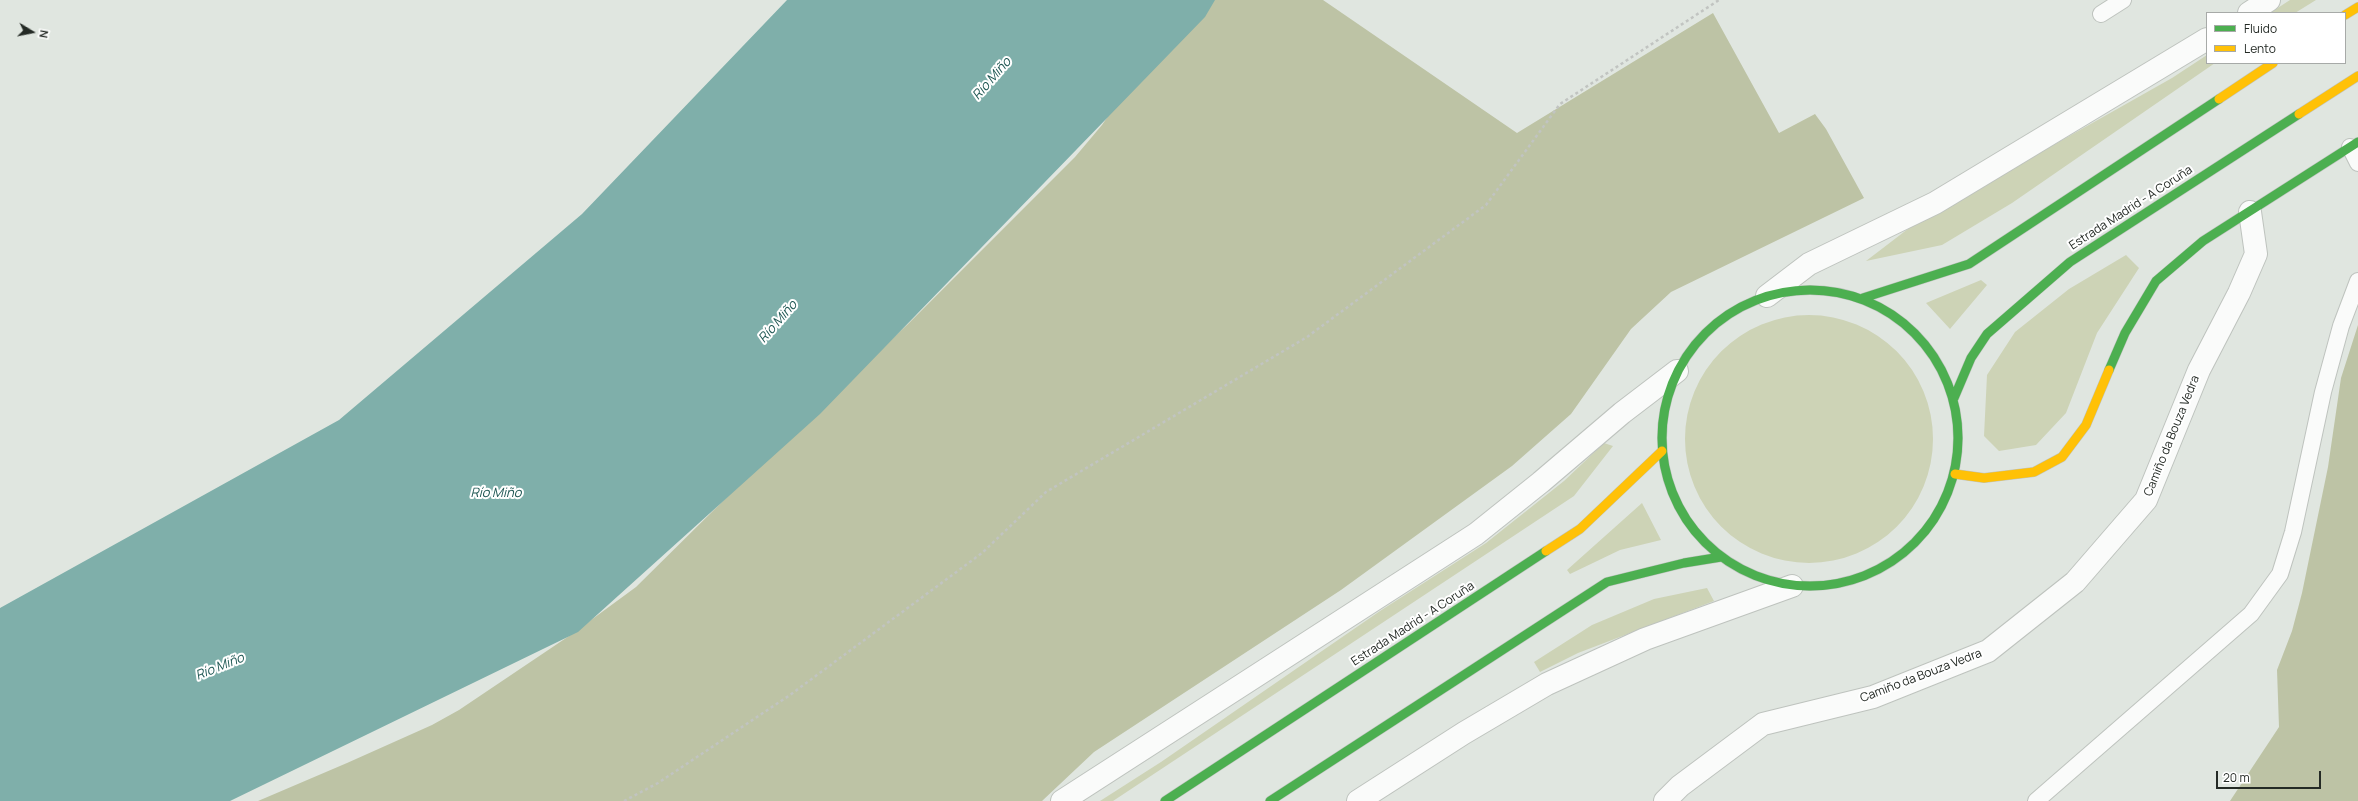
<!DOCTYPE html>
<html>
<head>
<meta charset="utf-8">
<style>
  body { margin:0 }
  #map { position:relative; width:2358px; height:801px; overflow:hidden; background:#e0e6e0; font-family:Manrope,sans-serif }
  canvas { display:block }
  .legend { position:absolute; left:2206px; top:12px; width:140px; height:52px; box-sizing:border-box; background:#fff; border:1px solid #a7aaa8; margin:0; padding:5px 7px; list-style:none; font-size:12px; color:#242a25 }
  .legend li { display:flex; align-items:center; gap:8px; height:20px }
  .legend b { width:20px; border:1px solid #a7aaa8 }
  .north { position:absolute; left:12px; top:12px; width:40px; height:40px; -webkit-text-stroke:3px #fff; paint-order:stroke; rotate:100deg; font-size:11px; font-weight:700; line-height:16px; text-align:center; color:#242a25 }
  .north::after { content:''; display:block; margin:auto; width:14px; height:18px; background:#242a25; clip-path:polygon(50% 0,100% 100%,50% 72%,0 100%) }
  .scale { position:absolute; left:2216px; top:771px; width:105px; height:18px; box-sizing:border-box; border:2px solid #242a25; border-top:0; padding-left:5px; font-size:12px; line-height:14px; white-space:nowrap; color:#242a25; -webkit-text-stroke:3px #fff; paint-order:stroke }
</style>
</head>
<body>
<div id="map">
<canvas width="2358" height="801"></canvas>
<ul class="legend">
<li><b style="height:5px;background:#4caf50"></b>Fluido</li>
<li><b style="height:5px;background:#ffc107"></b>Lento</li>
</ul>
<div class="north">N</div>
<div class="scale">20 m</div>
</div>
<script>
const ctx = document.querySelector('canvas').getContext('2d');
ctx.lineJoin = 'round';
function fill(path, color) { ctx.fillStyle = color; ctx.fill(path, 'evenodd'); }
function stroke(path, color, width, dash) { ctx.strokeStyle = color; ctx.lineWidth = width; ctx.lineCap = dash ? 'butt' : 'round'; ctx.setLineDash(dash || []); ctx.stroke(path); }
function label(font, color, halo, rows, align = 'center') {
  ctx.font = font + ' Manrope,sans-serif'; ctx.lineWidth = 4; ctx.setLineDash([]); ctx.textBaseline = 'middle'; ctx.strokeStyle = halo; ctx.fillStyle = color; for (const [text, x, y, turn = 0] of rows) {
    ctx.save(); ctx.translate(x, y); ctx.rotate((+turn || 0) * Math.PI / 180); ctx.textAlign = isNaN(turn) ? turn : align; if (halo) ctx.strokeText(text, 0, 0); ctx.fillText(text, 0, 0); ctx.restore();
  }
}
const green = new Path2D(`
  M2290 0H2316L2295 13H2270Z
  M2207 55V63H2215L2012 203 1942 245 1866 261 1917 222 2172 78Z
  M2126 255 2139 268 2097 333 2066 413 2036 445 1999 451 1984 436 1987 375 2015 332 2069 289Z
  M1981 280 1987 285 1950 329 1926 303Z
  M1685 439a124 124 0 1 1 248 0a124 124 0 1 1-248 0Z
  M1604 443 1613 446 1574 496 1113 801H1100L1161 762 1380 611 1486 543 1564 481Z
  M1642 503 1661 540 1620 550 1570 574 1567 570Z
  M1707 588 1714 601 1578 653 1540 672 1534 662 1592 625 1654 599Z`);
const forest = new Path2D(`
  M1187 0H1323L1517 133 1713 13 1779 133 1815 114 1826 129 1864 198 1671 292 1631 329 1571 414 1512 466 1341 590 1094 752 1042 801H258L347 763 432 725 459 710 572 634 636 587 813 412 907 325 1075 157 1102 125Z
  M2358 325V801H2230L2279 727 2277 670 2292 631 2302 593 2328 467 2341 378Z`);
const water = new Path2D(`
  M787 0H1215L1205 17 820 414 578 632 230 801H0V608L339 420 582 214Z`);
const path = new Path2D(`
  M624 801 658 783 790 695 982 553 1046 492 1307 337 1486 205 1560 104 1719 0`);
const lane = new Path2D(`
  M2101 14 2123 0
  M2350 147 2358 163
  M2036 801 2251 614 2280 574 2293 532 2323 392 2341 326 2358 281`);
const street = new Path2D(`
  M2249 13 2269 0
  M1767 296 1809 264 1935 203 2207 39
  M1062 801 1476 534 1541 482 1622 413 1677 371
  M1358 801 1464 733 1547 684 1645 639 1792 586
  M1665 801 1680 786 1763 724 1873 697 1988 651 2075 582 2146 500 2199 370 2239 293 2256 254 2250 212`);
const fast = new Path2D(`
  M1662 438a148 148 0 1 1 296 0a148 148 0 1 1-296 0Z
  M1863 298 1969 264 2219 99
  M2109 370 2125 333 2156 281 2203 241 2358 142
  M1954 398 1971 358 1987 334 2070 262 2299 114
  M1165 801 1546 551
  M1270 801 1607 582 1684 563 1721 557`);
const slow = new Path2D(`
  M2345 15 2358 7
  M2219 99 2273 63
  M2299 114 2358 76
  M1955 474 1984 478 2034 472 2062 457 2086 425 2109 370
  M1546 551 1580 529 1662 451`);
const streetNames = [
  ["Estrada Madrid - A Coruña",2131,208,-33],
  ["Camiño da Bouza Vedra",2172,436,-68],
  ["Estrada Madrid - A Coruña",1413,624,-33],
  ["Camiño da Bouza Vedra",1921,676,-21]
];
const waterNames = [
  ["Río Miño",992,79,-49],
  ["Río Miño",778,322,-49],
  ["Río Miño",496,493],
  ["Río Miño",220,667,-22]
];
fill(green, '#cdd3b6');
fill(forest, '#bdc3a5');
fill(water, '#7fafaa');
stroke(lane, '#bec3be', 18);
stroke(street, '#bec3be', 24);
stroke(fast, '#bec3be', 10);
stroke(slow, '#bec3be', 10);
stroke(path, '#c1c4c1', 2.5, [3, 3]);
stroke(lane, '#fafbfa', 16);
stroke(street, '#fafbfa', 22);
stroke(fast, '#4caf50', 9);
stroke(slow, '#ffc107', 9);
label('12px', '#242a25', '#fff', streetNames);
label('italic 13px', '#205854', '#fff', waterNames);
</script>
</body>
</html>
